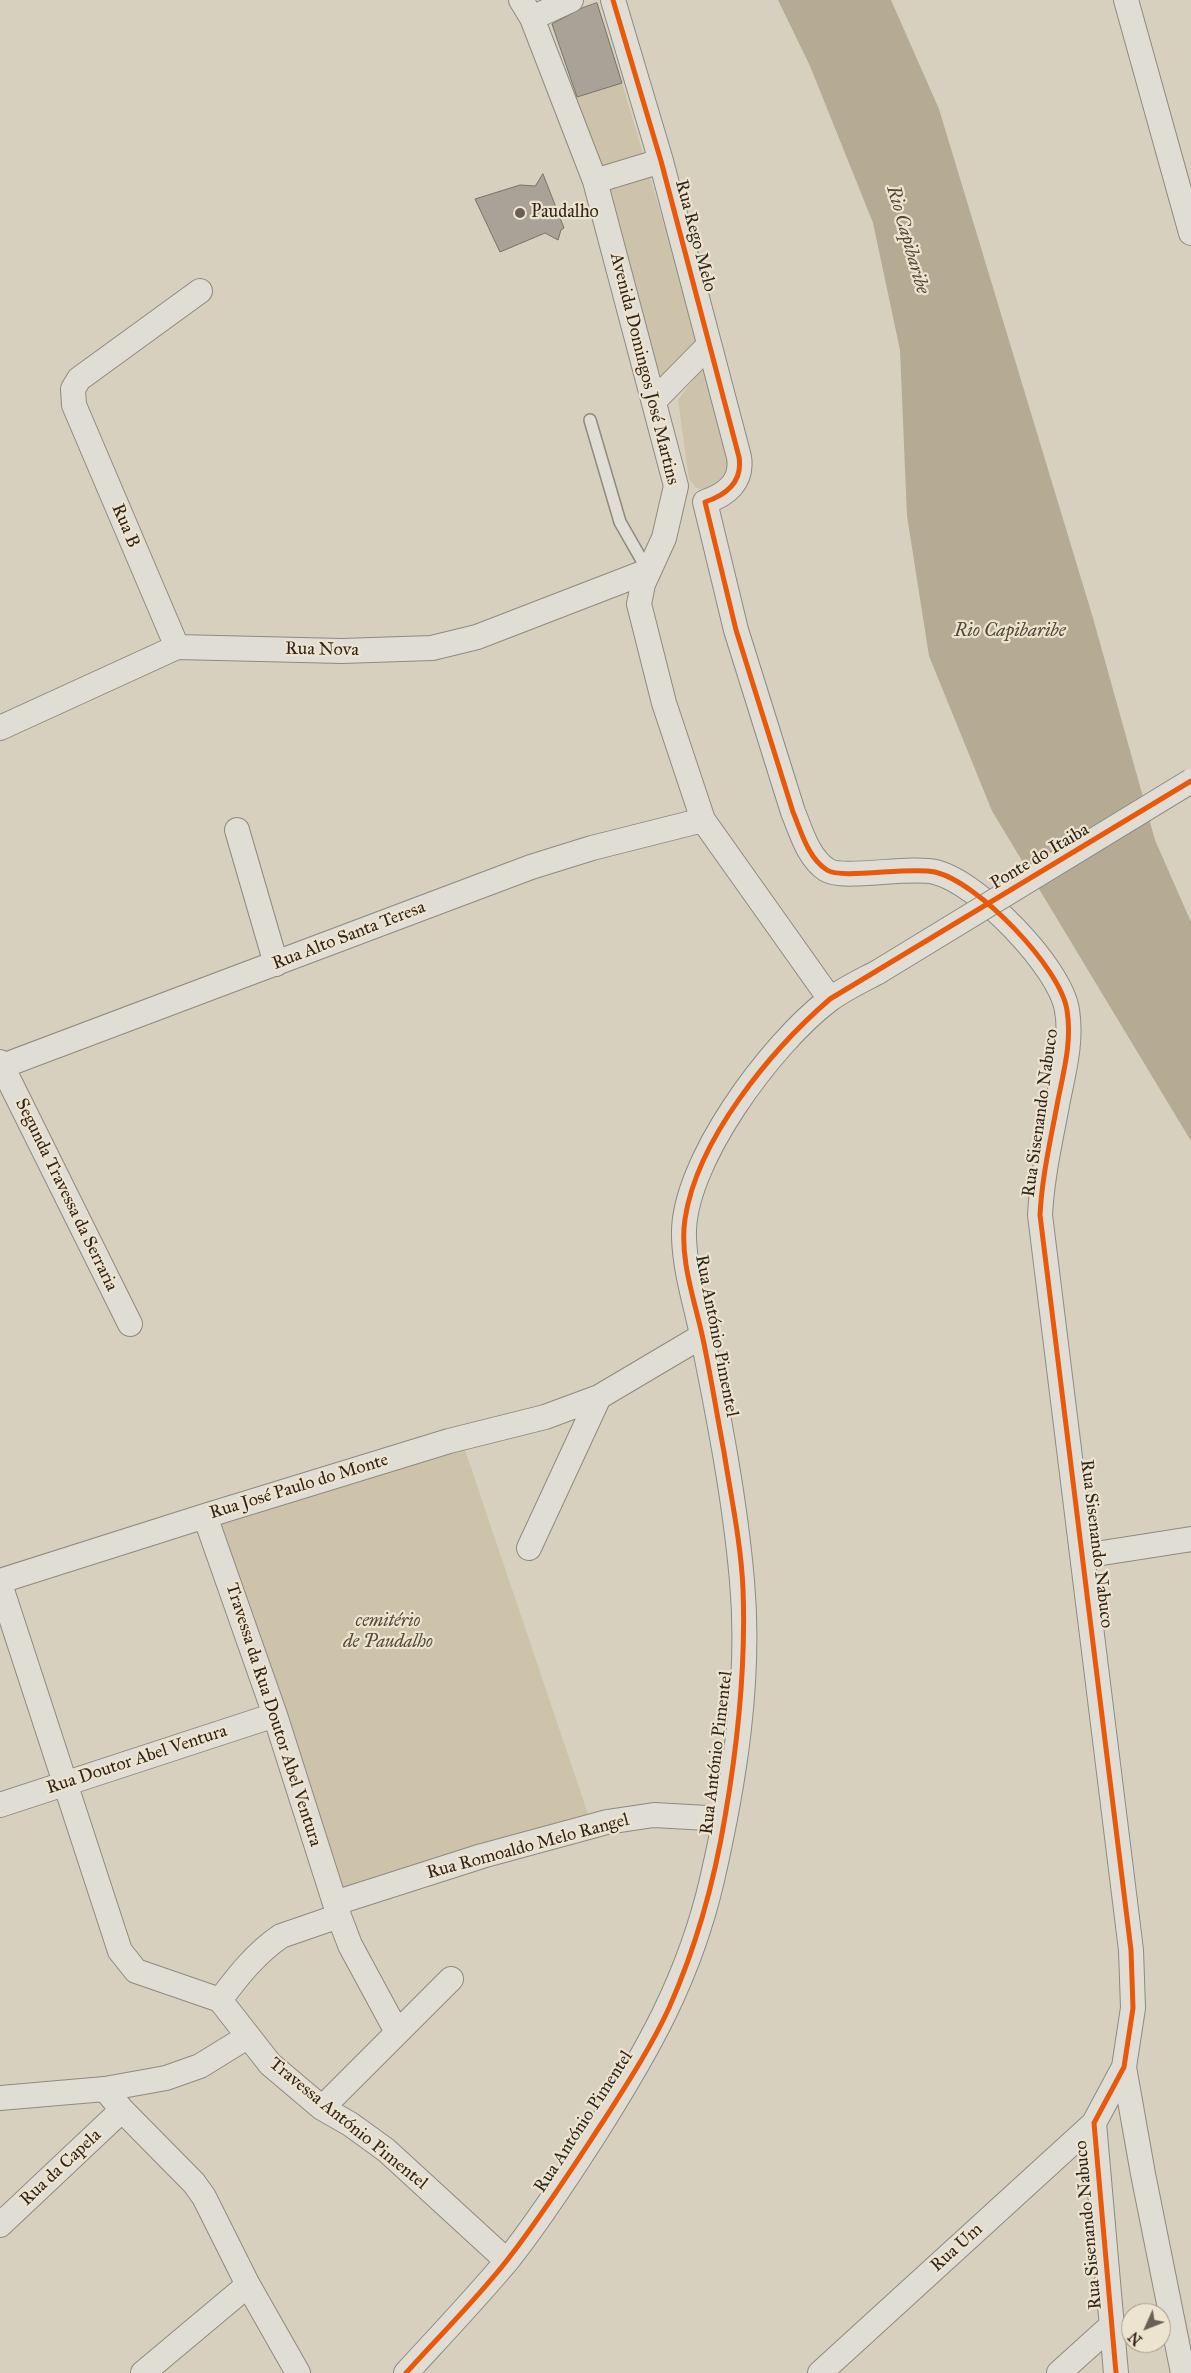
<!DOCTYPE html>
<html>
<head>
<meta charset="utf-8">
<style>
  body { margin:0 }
  #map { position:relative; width:1191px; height:2373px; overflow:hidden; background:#d8d0be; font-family:"IM FELL Great Primer",serif }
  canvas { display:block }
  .north { position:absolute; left:1121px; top:2303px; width:50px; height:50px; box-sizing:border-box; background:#ece4ce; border:1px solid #a19787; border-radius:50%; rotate:226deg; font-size:14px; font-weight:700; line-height:20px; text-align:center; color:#31241c }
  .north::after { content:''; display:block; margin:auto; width:18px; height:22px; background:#6b6055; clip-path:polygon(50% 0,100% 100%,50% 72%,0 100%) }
</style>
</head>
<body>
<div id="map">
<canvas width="1191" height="2373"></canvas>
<div class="north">N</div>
</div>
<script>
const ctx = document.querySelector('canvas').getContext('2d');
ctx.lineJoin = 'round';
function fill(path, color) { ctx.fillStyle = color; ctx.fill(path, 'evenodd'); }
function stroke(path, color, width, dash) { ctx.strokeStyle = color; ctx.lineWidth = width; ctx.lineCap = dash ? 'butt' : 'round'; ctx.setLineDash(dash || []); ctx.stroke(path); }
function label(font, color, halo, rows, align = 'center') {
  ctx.font = font + ' "IM FELL Great Primer",serif'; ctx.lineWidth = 4.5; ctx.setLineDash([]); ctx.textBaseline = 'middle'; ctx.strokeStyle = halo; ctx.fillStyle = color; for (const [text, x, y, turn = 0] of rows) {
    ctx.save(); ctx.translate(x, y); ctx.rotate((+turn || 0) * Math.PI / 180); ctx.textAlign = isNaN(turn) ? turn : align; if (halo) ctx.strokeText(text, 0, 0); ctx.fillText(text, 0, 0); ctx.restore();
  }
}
const green = new Path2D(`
  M622 83 698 339 661 379 574 98Z
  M702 368 710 373 739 460 728 475 708 491 696 488 689 479 678 400Z
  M461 1438 591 1823 340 1897 208 1516Z`);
const water = new Path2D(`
  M778 0H891L939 109 1093 618 1155 840 1191 922V1141L992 811 929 656 907 516 900 350 873 223 810 66Z`);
const building = new Path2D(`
  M597 3 622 83 577 97 552 24 582 8Z
  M543 174 564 228 561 230 558 240 545 233 500 252 475 199 520 185 535 186Z`);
const service = new Path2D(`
  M590 420 620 522 648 571`);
const minor = new Path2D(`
  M521 0 532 18 595 181 676 486 664 538 643 584 639 604 664 703 703 820 830 999
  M613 0 661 161 739 457C743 482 726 495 705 502L736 630 793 812C801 831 808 858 827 870 842 880 910 866 935 872 978 882 1060 967 1067 1010 1072 1041 1064 1070 1058 1100 1051 1138 1042 1176 1040 1215L1131 1950 1133 2008 1124 2067 1094 2123 1116 2373
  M1126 0 1191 233
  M532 18 571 0
  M595 181 661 161
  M654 401 709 345
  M177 647 74 405 73 389 79 379 200 291
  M0 728 177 647 342 651 432 648 477 637 648 571
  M237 830 276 964
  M0 1062 130 1324
  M0 1067 531 867 592 848 703 820
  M205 1516 275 1715 339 1916 350 1945 397 2032
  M529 1548 599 1397
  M1083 1556 1191 1539
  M0 1581 205 1516 449 1441 545 1417 599 1397 702 1336
  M0 1584 120 1951 136 1971 220 2000
  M0 1805 275 1715
  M335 1903 482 1856 607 1822 654 1815 725 1819
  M220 2000 270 2064 322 2108 350 2124 386 2150 507 2261
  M220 2000C238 1976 256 1953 281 1936L339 1916
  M1124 2067 1143 2174 1183 2373
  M105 2089 122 2110 194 2183 204 2197 248 2285 298 2373
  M0 2098 105 2089 166 2078 200 2066 247 2037
  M322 2108 451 1979
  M0 2225 122 2110
  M143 2373 248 2285
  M406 2373C440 2336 475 2299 507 2261 538 2222 566 2179 593 2137 647 2052 689 1979 712 1880 734 1784 751 1680 742 1581 735 1500 719 1418 703 1339 696 1305 685 1272 684 1237 681 1164 772 1043 829 1000 844 989 861 981 878 972
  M820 2373 1094 2123
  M1059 2373 1111 2326`);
const minorBridge = new Path2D(`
  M878 972 1191 781`);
const cycleway = new Path2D(`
  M613 0 661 161 739 457C743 482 726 495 705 502L736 630 793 812C801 831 808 858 827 870 842 880 910 866 935 872 978 882 1060 967 1067 1010 1072 1041 1064 1070 1058 1100 1051 1138 1042 1176 1040 1215L1131 1950 1133 2008 1124 2067 1094 2123 1116 2373
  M406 2373C440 2335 477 2299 508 2259 543 2214 573 2167 604 2120 627 2084 651 2047 669 2008 696 1947 714 1883 725 1817 738 1742 746 1666 743 1589 741 1543 731 1497 724 1452 717 1415 711 1377 703 1339 695 1301 679 1259 685 1219 697 1139 771 1050 830 999L1191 781`);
const markers = [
  [520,213,6,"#6b6055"]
];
const poiNames = [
  ["Paudalho",531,213]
];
const streetNames = [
  ["Rua Rego Melo",695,236,75],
  ["Avenida Domingos José Martins",644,369,76],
  ["Rua B",125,526,67],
  ["Rua Nova",322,650,1],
  ["Ponte do Itaiba",1040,857,-31],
  ["Rua Alto Santa Teresa",349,936,-21],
  ["Rua Sisenando Nabuco",1041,1113,-82],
  ["Segunda Travessa da Serraria",66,1195,64],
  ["Rua António Pimentel",716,1336,79],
  ["Rua José Paulo do Monte",299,1487,-17],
  ["Rua Sisenando Nabuco",1096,1544,83],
  ["Travessa da Rua Doutor Abel Ventura",273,1715,72],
  ["Rua António Pimentel",717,1753,-83],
  ["Rua Doutor Abel Ventura",137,1760,-18],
  ["Rua Romoaldo Melo Rangel",528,1847,-15],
  ["Rua António Pimentel",584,2122,-57],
  ["Travessa António Pimentel",348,2124,39],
  ["Rua da Capela",61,2168,-43],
  ["Rua Sisenando Nabuco",1089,2225,-95],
  ["Rua Um",957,2248,-42]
];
const parkNames = [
  ["cemitério",388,1622],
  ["de Paudalho",388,1643]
];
const waterNames = [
  ["Rio Capibaribe",907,240,74],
  ["Rio Capibaribe",1010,631]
];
fill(green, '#cdc2aa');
fill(water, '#b5aa93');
fill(building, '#a9a296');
stroke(building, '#787269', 1);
stroke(service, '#8f8a7f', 14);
stroke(minor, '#8f8a7f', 26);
stroke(service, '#e0ddd4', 11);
stroke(minor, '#e0ddd4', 24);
stroke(minorBridge, '#8f8a7f', 26, []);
stroke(minorBridge, '#e0ddd4', 24);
stroke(cycleway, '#e8590c', 5);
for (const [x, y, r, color] of markers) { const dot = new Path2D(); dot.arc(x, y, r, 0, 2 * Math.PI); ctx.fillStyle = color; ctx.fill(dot); stroke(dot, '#ece4ce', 2); }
label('18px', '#31241c', '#ece4ce', poiNames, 'left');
label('18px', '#31241c', '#ece4ce', streetNames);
label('italic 18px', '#56493c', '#ece4ce', parkNames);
label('italic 19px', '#54473a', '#ece4ce', waterNames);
</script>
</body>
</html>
